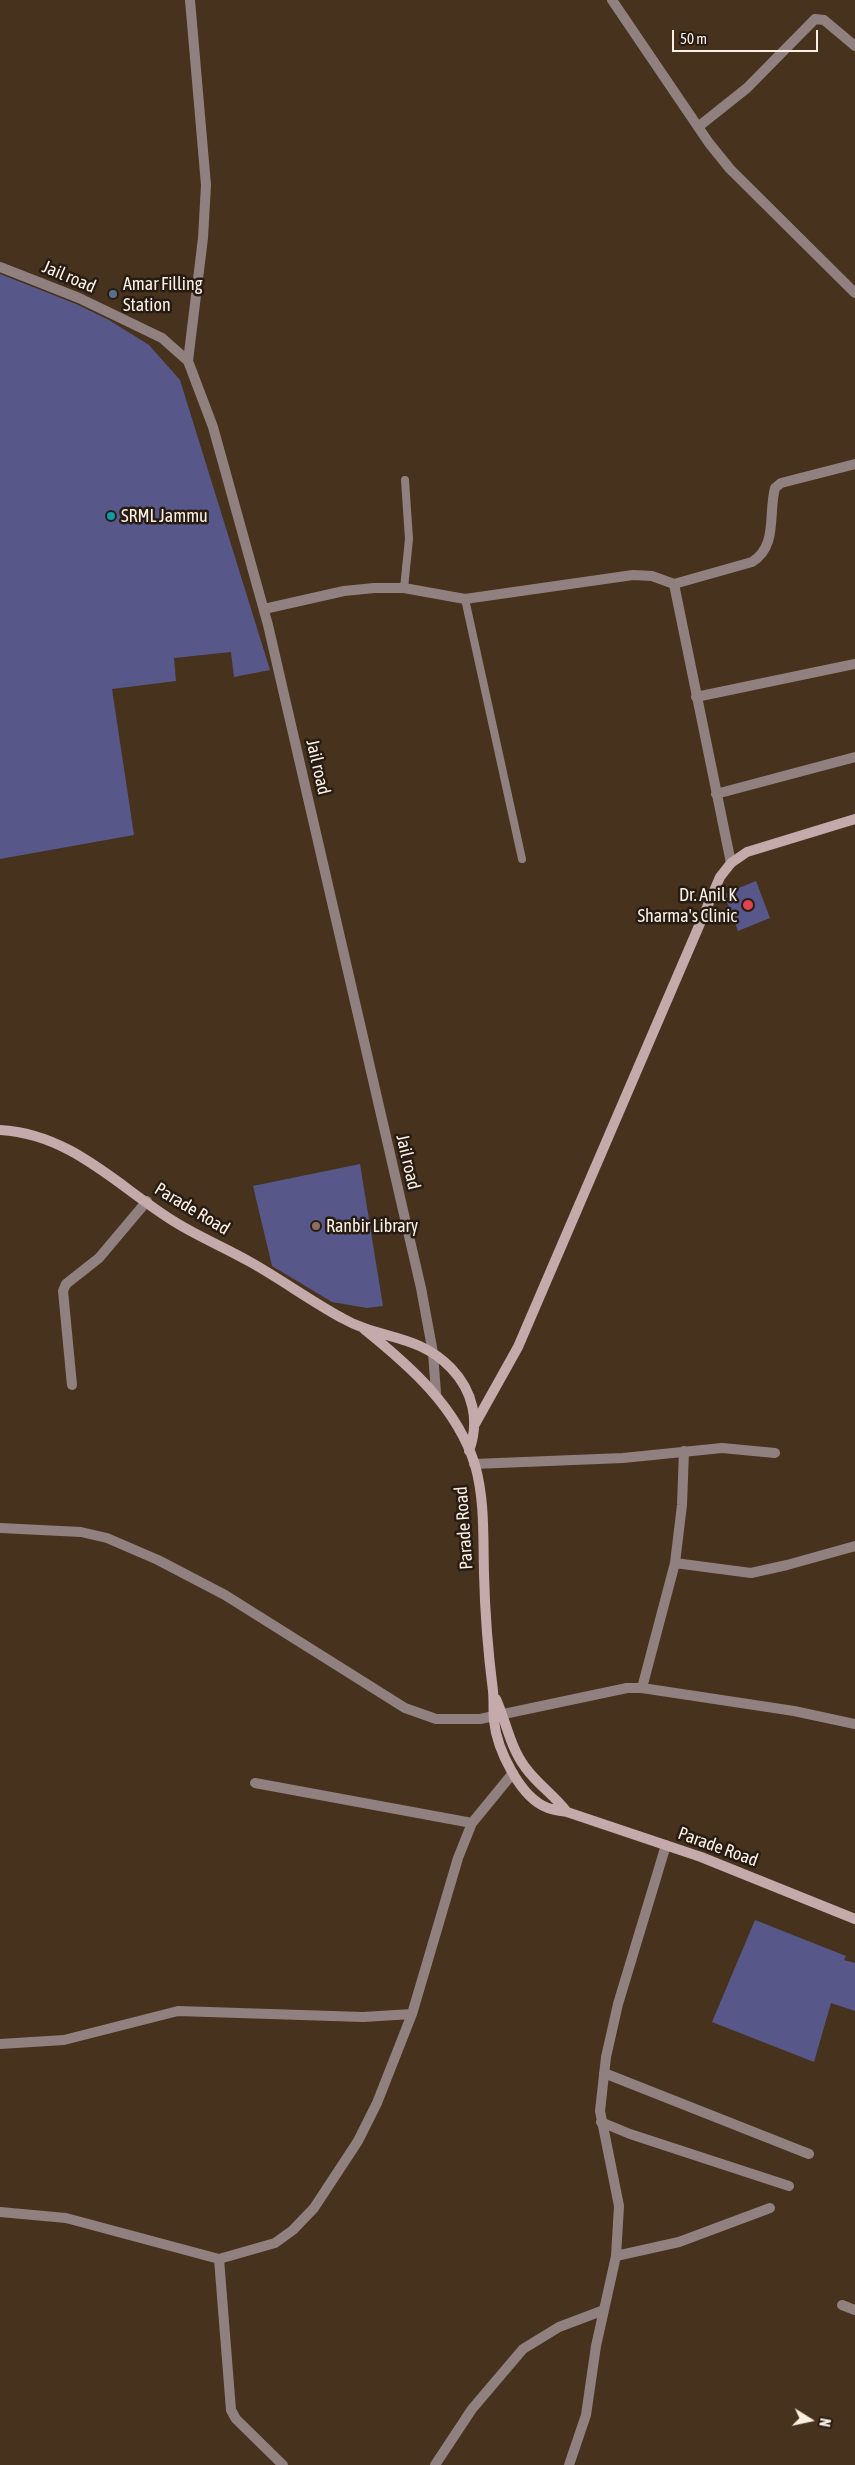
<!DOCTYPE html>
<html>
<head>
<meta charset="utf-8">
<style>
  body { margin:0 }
  #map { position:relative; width:855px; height:2465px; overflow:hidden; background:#47321d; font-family:"Asap Condensed",sans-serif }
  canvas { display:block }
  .north { position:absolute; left:785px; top:2395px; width:50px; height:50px; -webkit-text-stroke:4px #261c13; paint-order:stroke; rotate:100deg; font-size:14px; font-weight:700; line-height:20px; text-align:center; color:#fdf0e3 }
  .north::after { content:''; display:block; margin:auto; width:18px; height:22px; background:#fdf0e3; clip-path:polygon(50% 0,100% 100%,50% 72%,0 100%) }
  .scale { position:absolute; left:672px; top:30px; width:146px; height:22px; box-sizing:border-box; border:2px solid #fdf0e3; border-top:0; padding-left:6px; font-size:15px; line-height:18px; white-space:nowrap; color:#fdf0e3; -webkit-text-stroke:4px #261c13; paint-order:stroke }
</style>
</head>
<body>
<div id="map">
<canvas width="855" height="2465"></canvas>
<div class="north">N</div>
<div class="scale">50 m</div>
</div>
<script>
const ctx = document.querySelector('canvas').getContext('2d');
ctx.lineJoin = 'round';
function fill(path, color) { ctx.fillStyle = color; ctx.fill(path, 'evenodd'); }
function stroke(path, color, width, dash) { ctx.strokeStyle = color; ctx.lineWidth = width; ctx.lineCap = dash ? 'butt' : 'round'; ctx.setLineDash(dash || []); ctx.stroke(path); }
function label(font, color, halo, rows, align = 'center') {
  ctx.font = font + ' "Asap Condensed",sans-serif'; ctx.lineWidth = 5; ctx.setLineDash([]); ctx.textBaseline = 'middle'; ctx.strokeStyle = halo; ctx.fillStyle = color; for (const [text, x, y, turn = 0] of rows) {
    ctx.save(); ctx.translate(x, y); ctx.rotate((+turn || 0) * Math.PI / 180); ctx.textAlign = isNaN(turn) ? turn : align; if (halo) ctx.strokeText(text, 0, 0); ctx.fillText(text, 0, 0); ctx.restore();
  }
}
const building = new Path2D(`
  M0 274 76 304 109 320 149 345 180 380 270 670 234 677 231 652 174 658 176 681 112 689 134 835 0 859Z
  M756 881 770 918 738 931 724 894Z
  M360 1164 383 1306 367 1308 332 1302 272 1266 253 1186Z
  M755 1920 846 1956 844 1960 855 1963V2011L831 2003 814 2062 712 2022Z`);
const lane = new Path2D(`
  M404 588 409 539 405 480
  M465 599 522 859`);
const street = new Path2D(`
  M612 0 709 143 730 169 855 293
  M698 127 747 88 815 19 824 20 855 46
  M0 267 79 298 162 338 188 361 213 427 268 625 421 1288 433 1353 436 1393
  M188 361 203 238 206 185 190 0
  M674 584 731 863
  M264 609 344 591 374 588H404L465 599 633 575 652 576 674 584 752 562C778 546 768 514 775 488L781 483 855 464
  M696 697 855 664
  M716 794 855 757
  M72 1385 63 1291 66 1284 99 1258 147 1201
  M474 1464 623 1458 722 1448 775 1453
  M0 1528 81 1532 107 1538 158 1560 225 1595 405 1708 436 1719H480L627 1688H642L794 1711 855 1724
  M675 1563 751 1573 787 1565 855 1546
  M642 1688 675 1563 682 1505 684 1451
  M255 1783 472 1823
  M0 2044 64 2040 178 2011 363 2017 412 2014
  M604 2073 809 2154
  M601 2122 630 2134 789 2186
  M0 2212 66 2218 219 2259 275 2243 293 2230 314 2208 358 2141 377 2103 412 2014 458 1858 472 1823 513 1773
  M616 2256 679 2242 770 2208
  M219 2259 231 2410 236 2419 283 2465
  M842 2305 855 2310
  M435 2465 472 2409 523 2349 559 2327 604 2310
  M569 2465 586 2415 596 2346 616 2256 619 2206 600 2111 606 2057 618 2004 666 1845`);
const secondary = new Path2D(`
  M0 1130C72 1134 117 1186 175 1222 199 1237 226 1248 252 1263 282 1280 311 1301 342 1318 380 1340 417 1333 451 1368 473 1391 480 1421 469 1451
  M364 1329C410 1366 457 1407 475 1465 485 1500 483 1538 484 1574 485 1614 488 1652 493 1691 494 1701 493 1711 494 1721 497 1749 520 1798 548 1808 554 1810 561 1811 567 1812L701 1857 855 1919
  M475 1424 518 1347 720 877 731 863 747 852 855 819
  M496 1699C506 1721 510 1747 525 1767 537 1784 554 1795 567 1812`);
const markers = [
  [113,294,5,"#5c6f8a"],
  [111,516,5,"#0f9aa8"],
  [748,905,6,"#e0444e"],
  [316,1226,5,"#8d6e63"]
];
const streetNames = [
  ["Jail road",69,277,23],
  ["Jail road",318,767,77],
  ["Jail road",408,1162,77],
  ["Parade Road",192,1209,31],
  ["Parade Road",464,1528,-94],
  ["Parade Road",718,1847,20]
];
const poiNames = [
  ["Amar Filling",123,284],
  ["Station",123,305],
  ["SRML Jammu",121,516],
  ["Dr. Anil K",737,895,"right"],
  ["Sharma's Clinic",737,916,"right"],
  ["Ranbir Library",326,1226]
];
fill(building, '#585789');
stroke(lane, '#918080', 8);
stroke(street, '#918080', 10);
stroke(secondary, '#c4aaaa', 10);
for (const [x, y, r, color] of markers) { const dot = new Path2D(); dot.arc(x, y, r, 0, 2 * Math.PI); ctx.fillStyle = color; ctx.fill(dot); stroke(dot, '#261c13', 2); }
label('18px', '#fdf0e3', '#261c13', streetNames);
label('18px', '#fdf0e3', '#261c13', poiNames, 'left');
</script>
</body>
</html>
